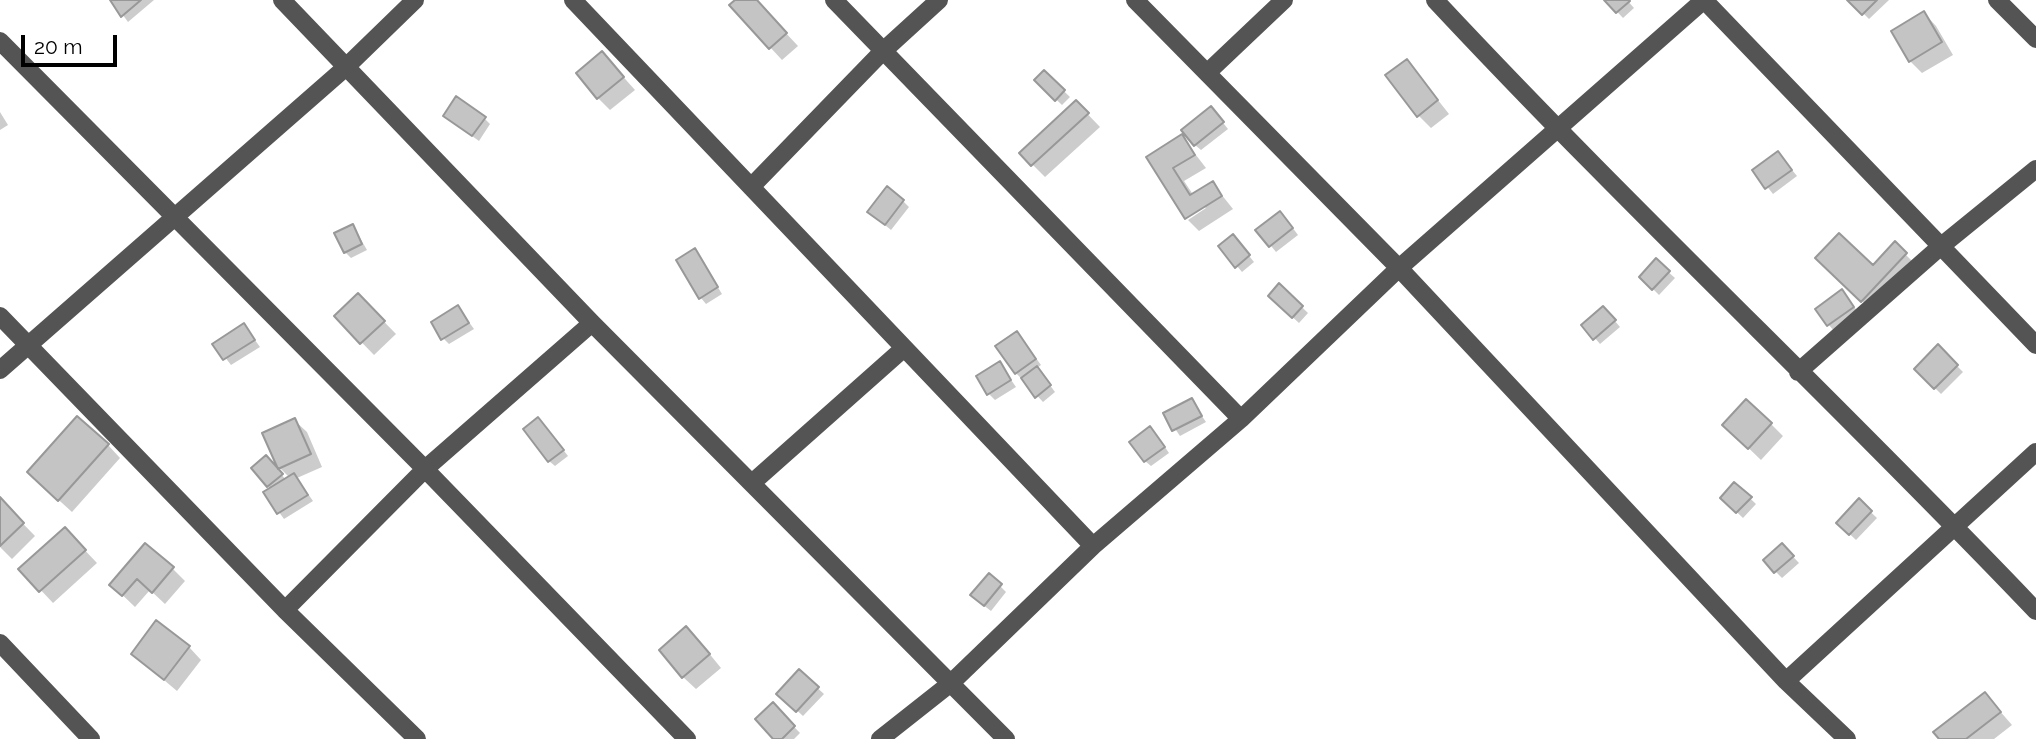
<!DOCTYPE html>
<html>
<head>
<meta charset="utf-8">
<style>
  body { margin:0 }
  #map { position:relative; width:2036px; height:739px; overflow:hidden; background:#fff; font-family:Raleway,sans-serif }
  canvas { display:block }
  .scale { position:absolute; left:21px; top:35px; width:96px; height:32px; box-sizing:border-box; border:4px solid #000; border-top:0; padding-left:9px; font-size:21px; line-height:24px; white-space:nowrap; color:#000; -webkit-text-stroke:5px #fff; paint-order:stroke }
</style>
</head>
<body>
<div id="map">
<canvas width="2036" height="739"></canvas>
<div class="scale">20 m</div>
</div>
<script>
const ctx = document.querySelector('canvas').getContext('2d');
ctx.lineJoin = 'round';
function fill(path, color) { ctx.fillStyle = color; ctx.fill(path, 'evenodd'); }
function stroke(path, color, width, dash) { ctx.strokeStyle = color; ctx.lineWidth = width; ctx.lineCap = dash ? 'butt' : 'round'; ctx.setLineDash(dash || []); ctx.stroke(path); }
const shadow = new Path2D(`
  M112 0H154L128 22Z
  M737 0H755L798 46 782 60 731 5Z
  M1606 0H1627L1634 8 1623 18Z
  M1850 0H1889L1869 19Z
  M1924 13 1936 26 1953 55 1922 73 1910 61Z
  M602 53 635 90 610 110 598 98Z
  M1407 61 1449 114 1431 128 1418 115Z
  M1044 72 1070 97 1062 105 1036 80Z
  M1076 102 1100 127 1045 177 1021 153Z
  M0 112 8 125 0 130Z
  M1216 114 1228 129 1201 150 1195 145Z
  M484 118 490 124 479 141 451 121Z
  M1182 137 1206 168 1184 181 1194 196 1213 184 1233 209 1199 231 1188 220 1206 208 1203 206 1186 217 1149 158Z
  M1778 153 1797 176 1773 194 1754 170Z
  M903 201 909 207 891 230 875 217Z
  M1286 219 1298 235 1276 252 1258 230Z
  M353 226 367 250 351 258 345 252Z
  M1238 242 1254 262 1242 272 1237 266Z
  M1895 244 1918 267 1875 313 1818 258 1873 267Z
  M695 250 722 294 706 304 701 298Z
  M1656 261 1675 278 1659 295 1641 277Z
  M1280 286 1308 313 1299 323 1276 302Z
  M1842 292 1859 313 1834 331 1829 325Z
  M358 295 396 334 374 355 336 316Z
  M458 307 474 329 449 344 443 338Z
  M1609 314 1620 327 1600 344 1595 338Z
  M244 325 260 347 231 365 215 344Z
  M1022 339 1041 365 1037 368 1055 392 1043 402 1016 373Z
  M1938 347 1963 372 1941 394 1916 369Z
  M1000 364 1016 387 995 400 989 394Z
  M1191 400 1206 422 1180 436 1165 414Z
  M294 420 307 432 322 467 297 478 313 501 284 519 265 493 271 489 253 468 272 463 286 480 290 478 280 468Z
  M1771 424 1783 436 1761 460 1737 437Z
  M544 425 568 456 555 466 549 461Z
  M1156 434 1169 453 1151 466 1145 461Z
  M108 445 120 458 72 512 41 484Z
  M1735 484 1756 504 1743 518 1722 498Z
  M0 500 35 536 12 559 0 547Z
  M1859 501 1877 518 1856 540 1838 523Z
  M77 542 97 563 53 603 21 569Z
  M1782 545 1799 563 1782 578 1765 561Z
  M173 569 185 581 165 604 150 590 135 607 112 585Z
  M989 575 1006 592 991 611 978 601Z
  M699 641 721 668 696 689 683 677Z
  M189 647 201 660 177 691 133 654Z
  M799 671 824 694 803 716 779 694Z
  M1985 694 2012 725 1994 739H1941Z
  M773 705 800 733 794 739H776Z`);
const building = new Path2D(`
  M110 0H141L121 17Z
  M735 0H757L787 33 769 49 729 5Z
  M1604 0H1629L1630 1 1616 13Z
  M1847 0H1877L1862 15Z
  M1924 11 1942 42 1909 62 1891 31Z
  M602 51 624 77 597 99 576 73Z
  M1407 59 1438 100 1417 117 1385 75Z
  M1044 70 1065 90 1055 101 1034 80Z
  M456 96 486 117 472 136 443 116Z
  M1076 100 1089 113 1031 166 1019 153Z
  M1211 106 1224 122 1194 146 1181 130Z
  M1182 134 1195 155 1173 168 1190 195 1213 181 1222 196 1185 219 1146 157Z
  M1778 151 1792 170 1765 189 1752 170Z
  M887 186 904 200 885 225 867 212Z
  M1280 211 1293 228 1269 247 1255 230Z
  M353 224 362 244 344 253 334 233Z
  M1839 233 1873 265 1895 241 1907 253 1861 302 1815 258Z
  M1233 234 1250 255 1235 268 1218 246Z
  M695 248 718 287 699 299 676 260Z
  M1656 258 1670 271 1652 290 1639 277Z
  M1279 283 1303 306 1292 318 1268 296Z
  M1842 289 1854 307 1827 326 1815 309Z
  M358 293 385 321 360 344 334 316Z
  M458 305 469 323 441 340 431 322Z
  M1603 306 1616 320 1593 340 1581 325Z
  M244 323 255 340 223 360 212 344Z
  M1017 331 1036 359 1015 374 995 346Z
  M1938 344 1958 365 1934 389 1914 369Z
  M1000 361 1011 380 987 395 976 376Z
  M1037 366 1051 385 1035 398 1021 378Z
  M1192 398 1202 416 1172 431 1163 413Z
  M1746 399 1772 423 1748 449 1722 425Z
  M77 416 109 444 58 501 27 472Z
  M538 417 564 450 548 462 523 429Z
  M295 418 311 454 278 469 262 433Z
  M1150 426 1165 447 1144 462 1129 442Z
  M266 455 283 474 267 487 251 468Z
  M294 473 308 495 277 514 263 492Z
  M1734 482 1752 497 1736 513 1720 498Z
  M0 497 24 523 0 546Z
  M1859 498 1872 511 1849 535 1836 523Z
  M65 527 86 550 39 592 18 569Z
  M145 543 174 567 152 593 137 579 122 596 109 585Z
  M1782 543 1794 556 1774 573 1763 560Z
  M989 573 1002 584 984 606 970 595Z
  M156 620 190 646 164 680 131 654Z
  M686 626 710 654 682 678 659 650Z
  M799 669 819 687 796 712 776 694Z
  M1985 692 2001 712 1966 739H1939L1933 732Z
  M773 702 795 726 782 739H773L755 719Z`);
const minor = new Path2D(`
  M282 0 592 323 1006 739
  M573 0 1093 546
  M834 0 1241 419
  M1135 0 1399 268 1786 681 1847 739
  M1435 0C1630 209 1839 404 2036 611
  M1704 0 2036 345
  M1997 0 2036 39
  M0 41 425 469 687 739
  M1208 72 1284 0
  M751 187 882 52 939 0
  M0 316 285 610 417 739
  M0 370 345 68 415 0
  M1798 372 1940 247 2036 169
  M752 483 903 349
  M285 610 425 469 592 323
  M0 643 91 739
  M1786 681 2036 452
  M880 739 951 683 1093 546 1241 419 1399 268 1704 0`);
fill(shadow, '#0003');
fill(building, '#c4c4c4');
stroke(building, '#989898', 2);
stroke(minor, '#545454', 18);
</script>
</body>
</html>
